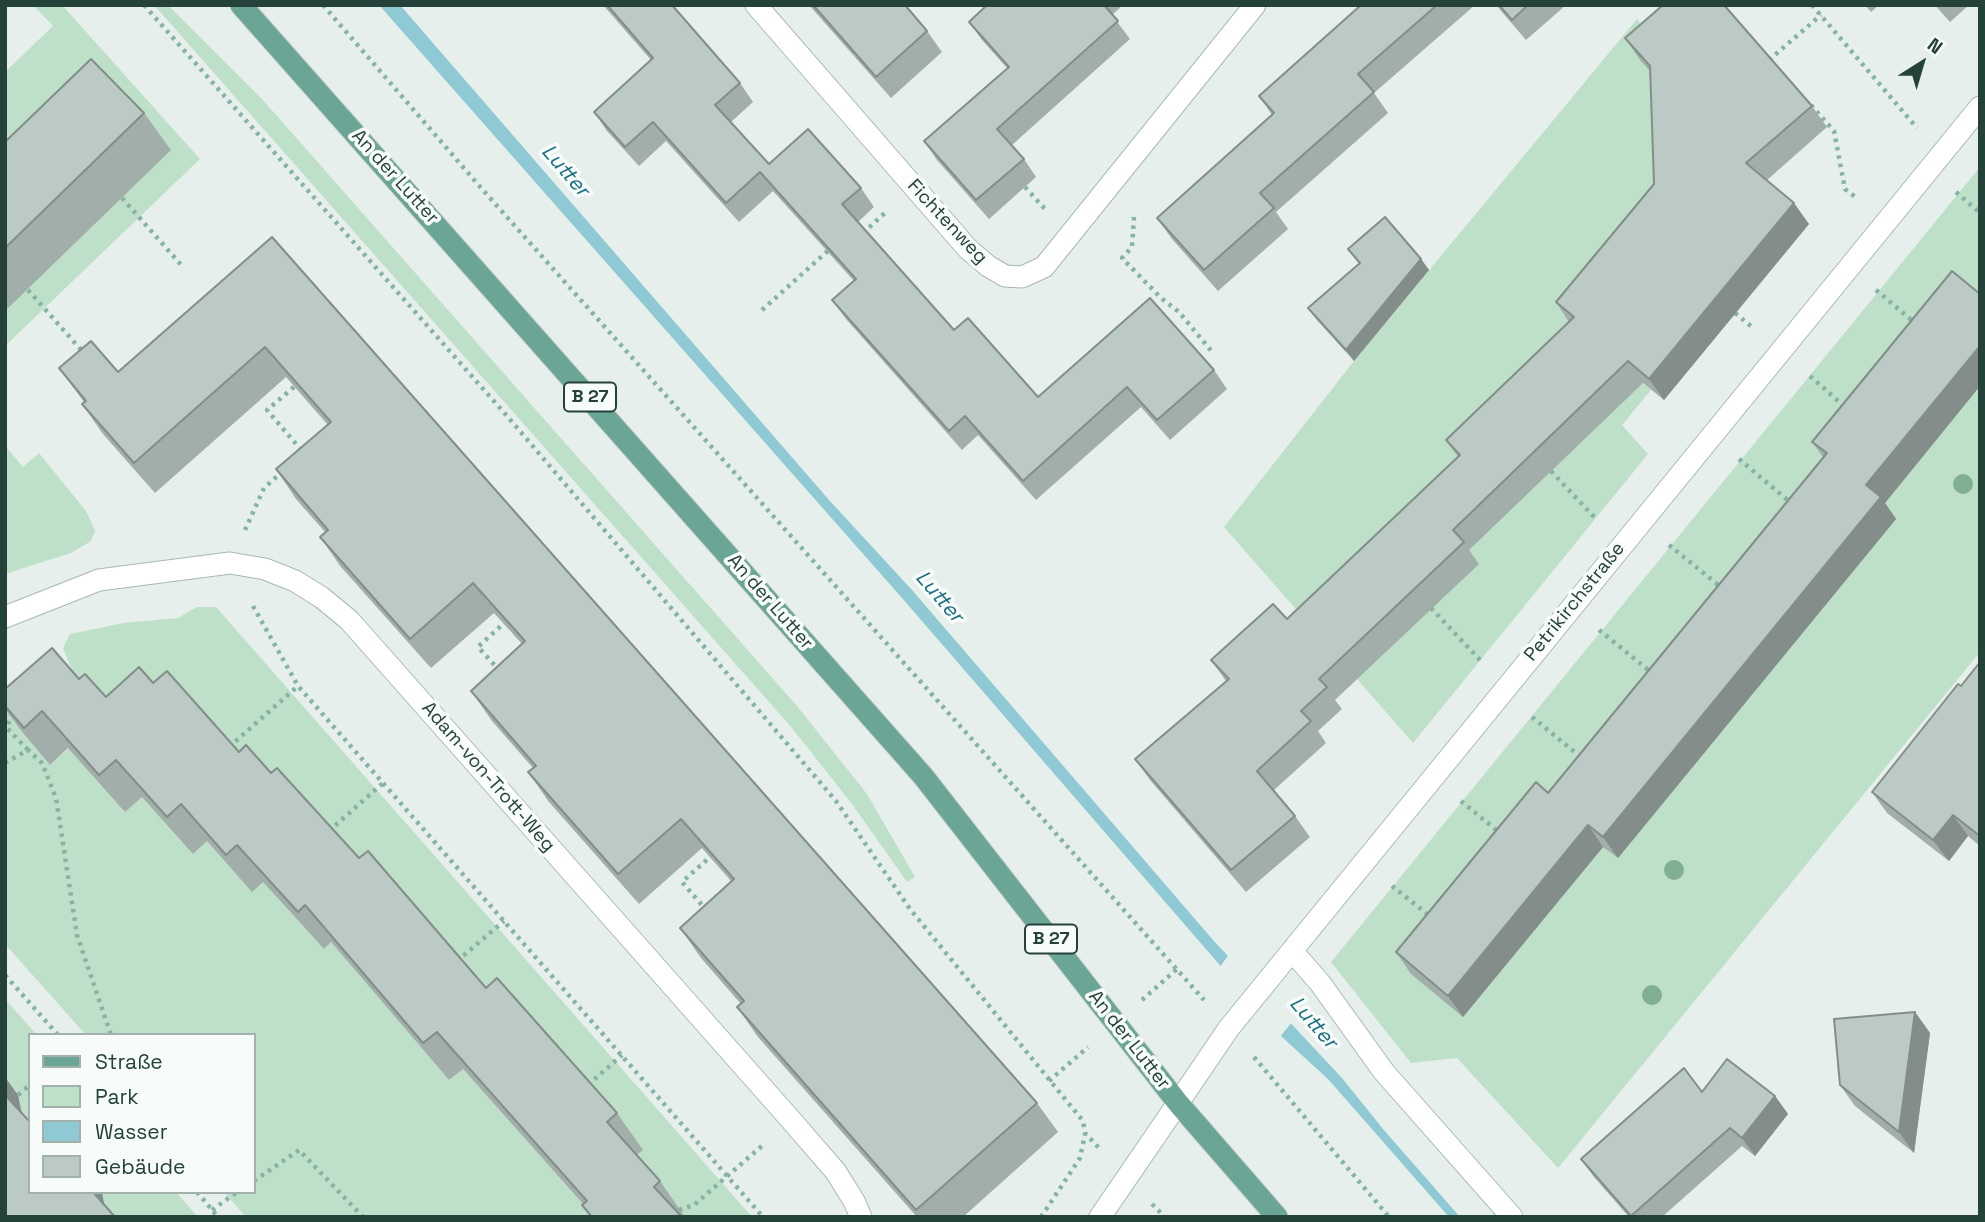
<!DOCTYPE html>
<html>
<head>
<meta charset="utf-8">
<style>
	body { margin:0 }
	#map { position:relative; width:1985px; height:1222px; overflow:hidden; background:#e6efeb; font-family:"Space Grotesk",sans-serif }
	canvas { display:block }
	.frame { position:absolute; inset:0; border:7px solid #24423a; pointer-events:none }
	.legend { position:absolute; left:28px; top:1033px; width:228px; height:161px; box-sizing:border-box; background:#f7fbf9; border:2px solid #a3b1ad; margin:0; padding:9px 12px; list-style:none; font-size:21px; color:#24423a }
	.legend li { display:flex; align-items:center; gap:14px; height:35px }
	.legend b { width:35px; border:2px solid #a3b1ad }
	.north { position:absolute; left:1887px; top:28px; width:70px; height:70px; -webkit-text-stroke:5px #f7fbf9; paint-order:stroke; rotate:37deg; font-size:19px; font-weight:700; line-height:28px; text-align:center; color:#24423a }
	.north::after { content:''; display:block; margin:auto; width:24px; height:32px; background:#24423a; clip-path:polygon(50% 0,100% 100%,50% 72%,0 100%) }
</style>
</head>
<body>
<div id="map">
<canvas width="1985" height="1222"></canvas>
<div class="frame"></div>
<ul class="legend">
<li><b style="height:9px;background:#6aa596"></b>Straße</li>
<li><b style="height:19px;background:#bfe0c8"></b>Park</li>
<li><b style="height:19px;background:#8ec9d4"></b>Wasser</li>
<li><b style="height:19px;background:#bbcac4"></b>Gebäude</li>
</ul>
<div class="north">N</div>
</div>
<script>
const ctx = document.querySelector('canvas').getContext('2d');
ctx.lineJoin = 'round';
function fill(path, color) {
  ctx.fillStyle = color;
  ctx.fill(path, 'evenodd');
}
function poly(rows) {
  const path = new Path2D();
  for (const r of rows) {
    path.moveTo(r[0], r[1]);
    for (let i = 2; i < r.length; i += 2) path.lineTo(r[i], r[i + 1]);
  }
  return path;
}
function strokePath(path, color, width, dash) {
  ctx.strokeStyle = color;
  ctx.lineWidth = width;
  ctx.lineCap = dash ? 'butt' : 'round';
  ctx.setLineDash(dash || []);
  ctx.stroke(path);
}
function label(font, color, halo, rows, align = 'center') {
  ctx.font = font + ' "Space Grotesk",sans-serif';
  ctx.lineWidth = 7;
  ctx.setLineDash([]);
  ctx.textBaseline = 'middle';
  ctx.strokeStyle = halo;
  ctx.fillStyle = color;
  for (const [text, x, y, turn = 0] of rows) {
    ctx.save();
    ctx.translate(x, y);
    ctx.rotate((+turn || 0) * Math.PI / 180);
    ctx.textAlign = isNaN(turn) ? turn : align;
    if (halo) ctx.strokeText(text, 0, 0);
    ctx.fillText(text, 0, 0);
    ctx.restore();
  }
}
fill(poly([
	[33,5,62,5,200,159,5,346,5,72,53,26],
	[154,5,168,5,262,99,797,706,867,794,915,877,907,882,852,804,792,728],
	[1637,19,1642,25,1665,88,1669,205,1571,324,1651,390,1622,425,1648,454,1413,743,1224,527,1354,361],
	[1980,167,1980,652,1558,1168,1457,1058,1411,1063,1331,962],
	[5,446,23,467,39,453,86,511,95,531,91,541,71,553,5,574],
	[197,607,216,607,752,1217,684,1217,633,1159,643,1150,132,734,78,685,63,648,70,634,124,623,178,618],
	[5,702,23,733,50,765,87,732,124,812,153,787,193,854,207,841,252,891,263,882,324,949,331,942,449,1080,463,1069,582,1203,607,1217,246,1217,224,1192,254,1192,254,1035,86,1035,5,944],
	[5,999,37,1035,30,1035,30,1131,5,1095],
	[102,1192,176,1192,198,1217,108,1217,98,1206]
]), '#bfe0c8');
fill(poly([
	[379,5,400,5,829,500,912,590,1213,940,1342,1078,1383,1129,1460,1217,1449,1217,1328,1079,1282,1037,902,598]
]), '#8ec9d4');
fill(poly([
	[1230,953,1293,1021,1279,1038,1219,968]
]), '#e6efeb');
const lane = poly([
	[1100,1217,1178,1103]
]);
const street = poly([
	[756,5,968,249,988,266,1005,276,1022,277,1044,267,1255,5],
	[5,617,99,580,230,563,265,569,295,581,321,597,349,620,791,1120,836,1172,854,1201,861,1217],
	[1292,951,1320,983,1384,1072,1512,1217],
	[1178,1103,1229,1028,1980,107]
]);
const primary = poly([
	[241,5,923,776,1178,1103,1277,1217]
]);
strokePath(lane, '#a8b8b2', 23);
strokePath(street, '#a8b8b2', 23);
strokePath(primary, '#c2cac8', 23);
strokePath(poly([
	[144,5,507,416,836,801,910,909,1083,1121,1085,1133,1100,1149],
	[323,5,482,189,1204,1000],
	[1812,5,1917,128],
	[1769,60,1821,15],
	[1811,105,1834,131,1845,189,1858,199],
	[1025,187,1045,209],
	[1956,192,1980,213],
	[122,198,183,267],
	[1134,217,1132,247,1122,258,1161,298,1179,312,1213,353],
	[863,233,887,211],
	[28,290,83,352],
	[1876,290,1915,323],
	[762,310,830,249],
	[1735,313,1752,327],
	[1810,376,1845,407],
	[294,387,267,410,302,451],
	[1739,459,1791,503],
	[1551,471,1596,519],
	[245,530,264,488,283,471],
	[1669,545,1722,588],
	[253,606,298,686,763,1217],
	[1431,608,1481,661],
	[1599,630,1652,673],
	[500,671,478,647,504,623],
	[12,713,7,728,28,750],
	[1532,717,1582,758],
	[229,747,298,686],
	[5,763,28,750,42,763,56,798,77,935,111,1035],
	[1461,801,1500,833],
	[329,831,383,783],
	[1392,886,1432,918],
	[707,911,682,882,710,857],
	[457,961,504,921],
	[5,975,58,1035],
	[1142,1000,1177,969],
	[1254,1057,1389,1217],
	[1049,1081,1088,1047],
	[588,1085,622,1055],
	[18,1095,30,1085],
	[254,1181,299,1150,363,1217],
	[197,1192,218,1217],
	[1152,1204,1165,1217],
	[212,1210,237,1192],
	[679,1210,694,1205,763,1145],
	[1041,1217,1080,1158,1085,1134]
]), '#86b3a5', 4.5, [3.5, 5]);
strokePath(lane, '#fff', 21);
strokePath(street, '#fff', 21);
strokePath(primary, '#6aa596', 21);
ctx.fillStyle = '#80af93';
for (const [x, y] of [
	[1963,484],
	[1674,870],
	[1652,995]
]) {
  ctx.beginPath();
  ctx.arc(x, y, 10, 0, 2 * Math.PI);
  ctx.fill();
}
fill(poly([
	[603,5,672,5,740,83,753,102,731,122,769,164,861,188,874,207,858,222,954,330,1038,397,1214,370,1227,389,1170,440,1141,407,1036,500,978,435,962,450,846,319,832,300,854,281,773,191,739,222,666,141,639,166,607,131,594,112,651,60],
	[809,5,905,5,927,31,942,52,891,98],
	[987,5,1123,5,1112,15,1130,39,1012,145,1024,159,1036,177,989,219,937,160,924,141,1007,68,982,40,969,22],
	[1361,5,1475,5,1374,93,1388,113,1276,212,1288,229,1218,291,1172,239,1157,218,1272,115,1259,96],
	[1496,5,1566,5,1526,40],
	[1865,5,1879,5,1871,12],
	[1935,5,1969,5,1950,22],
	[1625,38,1812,106,1827,127,1767,180,1809,224,1664,400,1643,383,1469,550,1479,564,1335,700,1342,709,1318,731,1326,743,1274,790,1295,816,1310,837,1246,892,1150,780,1135,759,1226,681,1211,660,1287,619,1458,457,1446,440,1569,322,1556,302,1654,184,1650,71,1640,60],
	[144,113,171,150,5,311,5,142],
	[272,237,1037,1103,1058,1132,963,1217,917,1217,758,1037,737,1007,741,1004,701,958,680,928,731,881,702,848,639,904,549,802,528,772,533,768,492,721,471,691,522,644,494,613,431,668,341,567,320,537,325,532,296,499,276,469,328,425,286,377,155,493,103,434,82,404,84,402,59,368,118,372],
	[1348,249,1421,259,1429,270,1354,361,1316,319,1308,308,1359,264],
	[1980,294,1980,386,1885,503,1896,519,1618,858,1603,847,1463,1017,1411,974,1396,952,1548,793,1823,457,1812,442],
	[1980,662,1980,846,1968,836,1949,861,1887,813,1872,792,1961,686],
	[79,679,106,697,153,683,239,752,271,773,359,858,486,988,617,1113,643,1150,637,1155,660,1181,685,1217,590,1217,582,1205,583,1204,463,1069,449,1080,331,942,324,949,263,882,252,892,207,841,193,854,142,797,125,812,68,748,50,765,23,733,5,709,5,689],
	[1915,1012,1930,1033,1914,1153,1855,1106,1840,1085],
	[1702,1092,1775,1096,1788,1114,1755,1156,1742,1146,1662,1217,1629,1217,1594,1177,1581,1159]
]), '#a1aea9');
fill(poly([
	[1794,203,1809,224,1664,400,1649,379],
	[1421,259,1429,270,1354,361,1346,350],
	[1980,346,1980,386,1885,503,1896,519,1618,858,1603,837,1866,485],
	[1953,815,1968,836,1949,861,1933,840],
	[1588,825,1603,847,1463,1017,1448,996],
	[1915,1012,1930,1033,1914,1153,1899,1132],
	[5,1077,18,1095,24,1124,5,1097],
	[1775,1096,1788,1114,1755,1156,1742,1138],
	[90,1192,102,1192,106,1215]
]), '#838d89');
const building = poly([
	[607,5,672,5,740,83,715,105,769,164,808,129,861,188,842,204,954,330,968,318,1038,397,1150,298,1214,370,1157,420,1127,387,1023,481,965,416,949,431,832,300,856,279,760,172,726,203,653,122,625,147,594,112,653,58,607,5],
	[813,5,905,5,927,31,876,77,813,5],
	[987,5,1104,5,1118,21,997,129,1024,159,976,200,924,141,1009,67,969,22,987,5],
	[1361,5,1437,5,1358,74,1374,92,1260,193,1274,208,1204,270,1157,218,1274,113,1259,96,1361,5],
	[1499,5,1528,5,1512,20,1499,5],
	[1663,5,1724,5,1812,106,1746,163,1794,203,1649,379,1628,361,1453,530,1464,542,1319,679,1327,687,1301,711,1311,721,1257,771,1295,816,1231,870,1135,759,1229,679,1211,660,1273,604,1287,619,1460,455,1446,440,1574,317,1556,302,1654,184,1650,66,1625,38,1663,5],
	[91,59,144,113,5,248,5,142,91,59],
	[1385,217,1421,259,1346,350,1308,308,1360,263,1348,249,1385,217],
	[272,237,1037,1103,916,1210,737,1007,744,1001,680,928,734,879,681,819,618,874,528,772,536,766,471,691,525,641,473,583,410,639,320,537,328,530,276,469,331,422,265,347,134,463,82,404,86,401,59,368,91,341,118,372,272,237],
	[1952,271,1980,294,1980,346,1866,485,1881,497,1603,837,1588,825,1448,996,1396,952,1536,782,1548,793,1827,453,1812,442,1952,271],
	[52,648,79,679,85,674,106,697,139,667,153,683,167,671,239,752,246,745,271,773,277,768,359,858,368,851,486,988,497,978,617,1113,607,1122,660,1181,654,1187,682,1217,592,1217,582,1205,587,1201,437,1032,423,1043,305,905,298,912,237,845,226,855,181,804,167,817,116,760,99,775,42,711,24,728,5,706,5,689,52,648],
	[1980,662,1980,836,1953,815,1933,840,1872,792,1958,684,1961,686,1980,662],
	[1915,1012,1899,1132,1840,1085,1834,1019,1915,1012],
	[1727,1059,1775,1096,1742,1138,1730,1128,1631,1216,1581,1159,1684,1068,1702,1092,1727,1059],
	[5,1095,30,1122,30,1192,93,1192,115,1217,5,1217,5,1095]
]);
fill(building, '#bbcac4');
strokePath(building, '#838d89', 2);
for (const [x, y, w] of [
	[590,397,52],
	[1051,939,52]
]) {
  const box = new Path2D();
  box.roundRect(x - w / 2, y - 14.5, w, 29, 5);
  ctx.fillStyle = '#f7fbf9';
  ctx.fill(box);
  strokePath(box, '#24423a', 2);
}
label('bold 18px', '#24423a', null, [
	["B 27",590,397],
	["B 27",1051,939]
]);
label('19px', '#24423a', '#f7fbf9', [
	["An der Lutter",395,177,48],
	["Fichtenweg",947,222,47],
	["An der Lutter",770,602,49],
	["Petrikirchstraße",1575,602,-51],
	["Adam-von-Trott-Weg",488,777,49],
	["An der Lutter",1129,1040,52]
]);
label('italic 21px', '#1c6f80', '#f7fbf9', [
	["Lutter",565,171,49],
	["Lutter",939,597,49],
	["Lutter",1313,1023,49]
]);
</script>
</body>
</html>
